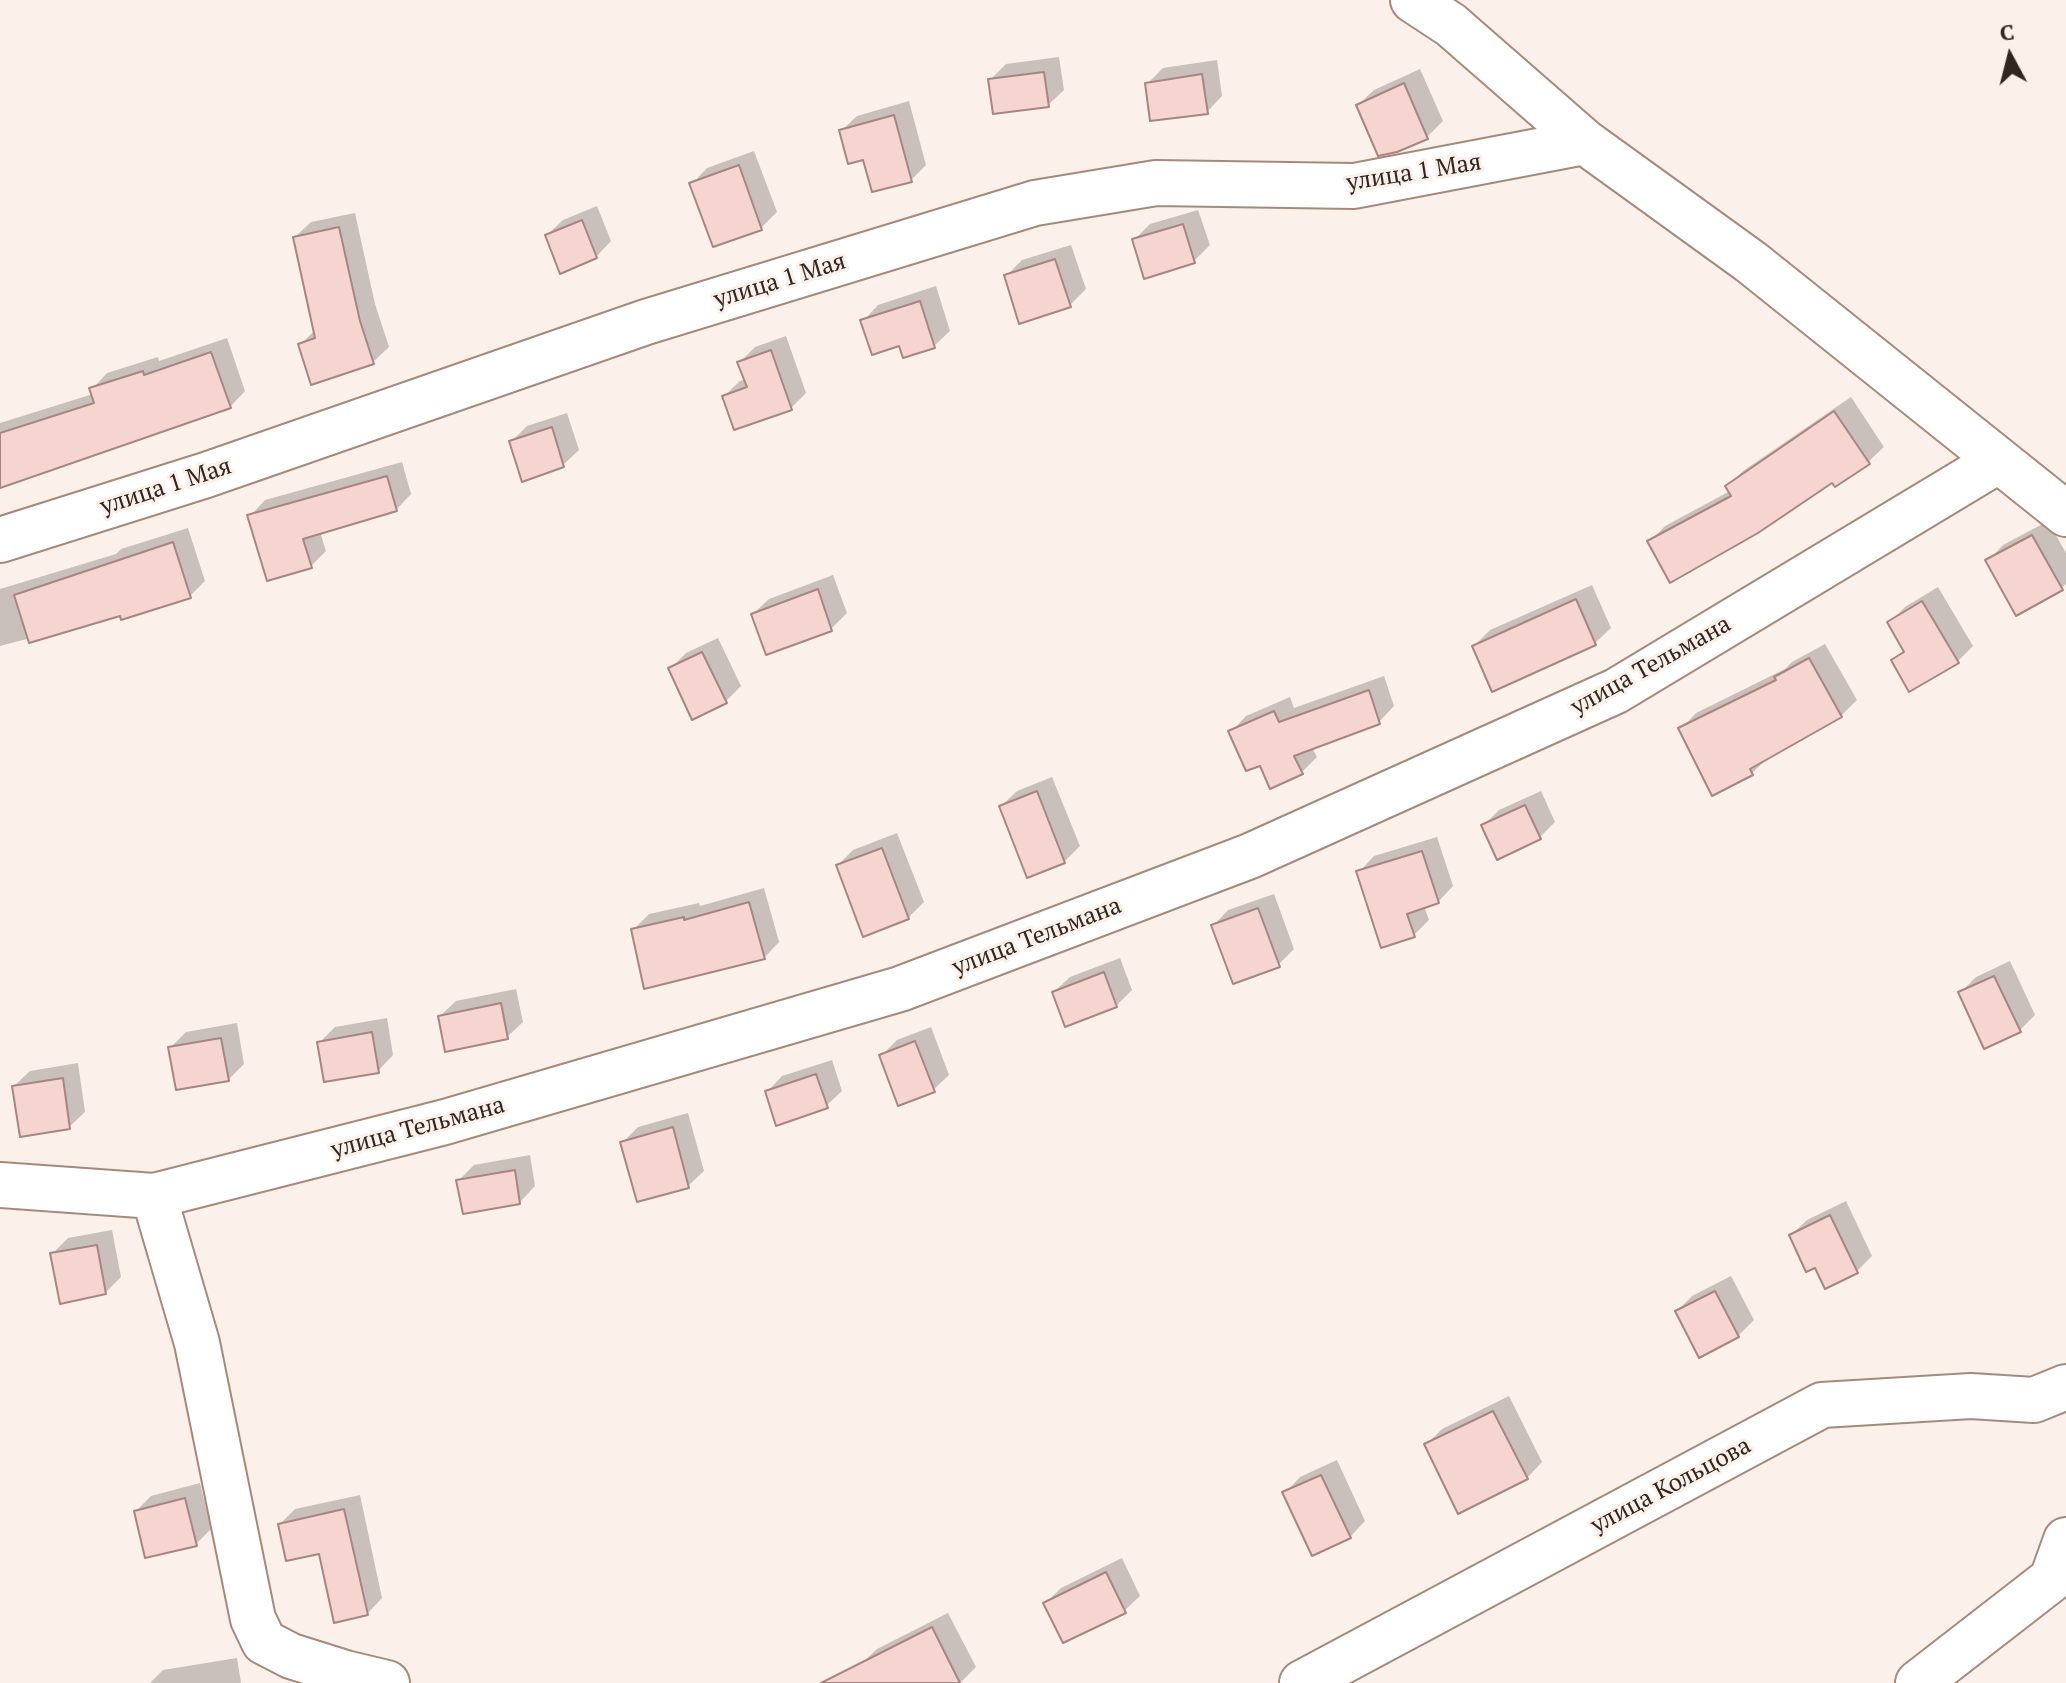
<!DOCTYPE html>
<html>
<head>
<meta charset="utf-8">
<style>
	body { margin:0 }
	#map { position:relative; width:2066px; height:1683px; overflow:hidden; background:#fcf0ea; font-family:"PT Serif",serif }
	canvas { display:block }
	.north { position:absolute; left:1970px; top:16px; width:80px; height:80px; -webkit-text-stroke:6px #fcf0ea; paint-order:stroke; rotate:353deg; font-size:22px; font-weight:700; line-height:32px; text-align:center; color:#30251f }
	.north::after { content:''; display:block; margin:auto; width:28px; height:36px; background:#30251f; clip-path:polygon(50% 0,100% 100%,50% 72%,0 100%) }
</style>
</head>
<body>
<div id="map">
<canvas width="2066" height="1683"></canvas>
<div class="north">С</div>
</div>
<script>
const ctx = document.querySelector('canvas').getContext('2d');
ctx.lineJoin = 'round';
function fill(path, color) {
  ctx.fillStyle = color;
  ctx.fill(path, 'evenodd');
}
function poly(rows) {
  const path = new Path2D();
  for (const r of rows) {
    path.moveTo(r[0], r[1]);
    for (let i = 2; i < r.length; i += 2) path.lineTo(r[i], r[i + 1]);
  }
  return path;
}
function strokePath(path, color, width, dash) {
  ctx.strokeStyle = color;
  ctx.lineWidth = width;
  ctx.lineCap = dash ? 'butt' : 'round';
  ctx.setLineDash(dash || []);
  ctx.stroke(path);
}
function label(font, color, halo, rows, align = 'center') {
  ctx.font = font + ' "PT Serif",serif';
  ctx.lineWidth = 6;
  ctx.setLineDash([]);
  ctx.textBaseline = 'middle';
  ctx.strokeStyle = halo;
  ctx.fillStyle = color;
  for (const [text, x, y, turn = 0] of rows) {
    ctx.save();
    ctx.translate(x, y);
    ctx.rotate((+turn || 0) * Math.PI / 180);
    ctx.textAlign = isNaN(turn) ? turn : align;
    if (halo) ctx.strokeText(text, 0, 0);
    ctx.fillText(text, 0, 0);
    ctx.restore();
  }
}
fill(poly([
	[1059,57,1064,90,1048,105,990,80,1006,64],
	[1217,60,1222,96,1207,112,1147,84,1163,68],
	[1420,69,1443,121,1427,137,1358,105,1374,90],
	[909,101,926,165,911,180,864,157,841,131,857,116],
	[754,151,777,212,761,228,692,184,707,168],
	[597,206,611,241,596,257,547,235,563,220],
	[1198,210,1210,245,1194,261,1134,240,1150,224],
	[355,213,375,304,389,347,373,362,300,345,315,330,295,237,311,222],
	[1071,245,1086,289,1070,305,1006,276,1022,260],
	[936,286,950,331,934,346,900,344,863,321,878,305],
	[786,336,806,393,791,408,724,396,740,381,746,379,740,362,755,347],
	[227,338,245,391,230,407,0,486,0,423,93,394,92,389,107,373,158,357,159,361],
	[1851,397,1884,447,1868,462,1833,480,1650,542,1665,526,1730,491,1727,487,1743,471],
	[567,413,579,450,563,465,511,442,527,426],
	[402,462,411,494,396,510,320,532,326,551,311,566,250,516,265,500],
	[2048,521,2066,553,2066,584,2061,588,1988,561,2003,545],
	[188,528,205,581,190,596,0,646,0,589,116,554,121,549],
	[833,575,847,613,831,629,767,652,753,614,769,599],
	[1592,585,1611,628,1595,643,1494,689,1474,646,1490,630],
	[1938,587,1973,646,1957,662,1893,660,1905,649,1889,623,1905,607],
	[718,638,741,686,725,702,670,669,686,653],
	[1825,644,1857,700,1841,716,1768,758,1752,773,1681,729,1696,713,1785,669,1792,662],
	[1384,676,1394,706,1379,722,1312,747,1317,757,1301,773,1231,732,1246,716,1290,697,1294,708],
	[1052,777,1080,846,1064,862,1001,806,1017,791],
	[1541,791,1555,822,1540,837,1483,826,1499,810],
	[897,833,924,902,908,918,838,865,853,850],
	[1437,837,1453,886,1438,902,1424,906,1429,920,1414,935,1359,872,1374,856],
	[764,888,779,942,764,958,633,930,649,914,699,903,700,906],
	[1274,894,1294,949,1278,965,1213,926,1228,910],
	[1120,958,1132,990,1116,1006,1054,992,1070,977],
	[2010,961,2035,1015,2020,1030,1960,993,1976,977],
	[516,989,523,1022,507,1037,440,1016,456,1001],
	[387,1018,393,1055,378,1071,319,1043,335,1027],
	[237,1023,244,1064,228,1080,170,1048,186,1032],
	[931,1027,949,1075,933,1090,882,1055,897,1040],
	[832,1060,842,1091,826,1106,767,1092,782,1076],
	[78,1063,85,1112,69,1127,14,1086,30,1071],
	[688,1113,704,1171,688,1186,622,1143,638,1127],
	[530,1155,535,1186,520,1202,459,1180,474,1165],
	[1846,1201,1872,1256,1857,1271,1816,1265,1791,1235,1807,1220],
	[112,1230,121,1277,106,1292,52,1254,68,1238],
	[1731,1276,1754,1320,1738,1336,1677,1311,1692,1296],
	[1509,1396,1542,1462,1527,1478,1426,1445,1442,1429],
	[1337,1460,1365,1521,1350,1537,1285,1493,1300,1477],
	[200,1483,211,1529,196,1544,136,1511,151,1496],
	[360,1495,382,1598,367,1614,321,1552,280,1524,295,1509],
	[1122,1558,1140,1596,1124,1611,1045,1604,1061,1588],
	[948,1613,976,1667,960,1683,871,1683,861,1664,877,1649],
	[237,1658,241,1683,150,1683,163,1670]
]), '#0003');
const building = poly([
	[1044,72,1049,107,993,114,988,79,1044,72],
	[1202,74,1208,114,1150,121,1145,83,1202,74],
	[1404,83,1428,139,1397,152,1378,156,1356,105,1404,83],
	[894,115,912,182,872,192,863,160,848,164,839,130,894,115],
	[739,165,762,230,713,247,689,183,739,165],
	[582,220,597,258,560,274,545,235,582,220],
	[1183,224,1195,263,1144,279,1132,239,1183,224],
	[339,227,360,321,374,364,311,385,298,344,315,338,293,237,339,227],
	[1055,259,1071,307,1019,324,1004,275,1055,259],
	[920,301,935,348,903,358,899,346,872,355,860,320,920,301],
	[771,350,792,410,734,430,722,396,747,387,737,362,771,350],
	[211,352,231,408,0,488,0,433,94,403,89,388,143,371,144,375,211,352],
	[1834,411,1870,464,1835,487,1832,483,1758,533,1670,583,1647,541,1731,496,1725,486,1834,411],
	[552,427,564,467,522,482,509,441,552,427],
	[387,476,397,511,303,539,312,568,267,581,247,515,387,476],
	[2032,535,2063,590,2016,616,1985,560,2032,535],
	[173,542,191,598,121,620,120,616,29,643,14,595,173,542],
	[818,589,832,631,766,655,751,614,818,589],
	[1576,599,1596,645,1492,692,1472,646,1576,599],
	[1922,601,1959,663,1909,692,1891,660,1904,652,1887,622,1922,601],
	[702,652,727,703,692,720,668,668,702,652],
	[1809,658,1842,717,1750,769,1753,775,1712,796,1678,728,1776,680,1774,677,1809,658],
	[1369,690,1380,724,1294,756,1303,774,1270,789,1260,766,1246,771,1228,731,1274,711,1279,722,1369,690],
	[1037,791,1065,863,1027,878,999,806,1037,791],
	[1525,805,1541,839,1497,860,1481,825,1525,805],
	[882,848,909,919,863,937,836,865,882,848],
	[1422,851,1439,903,1407,914,1415,937,1381,948,1356,871,1422,851],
	[749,902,765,959,644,989,631,929,684,917,684,920,749,902],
	[1258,908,1280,967,1233,984,1211,925,1258,908],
	[1104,972,1117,1007,1065,1027,1052,992,1104,972],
	[1994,976,2021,1032,1984,1049,1958,992,1994,976],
	[501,1003,508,1039,445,1052,438,1016,501,1003],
	[372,1032,379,1073,324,1082,317,1042,372,1032],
	[221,1038,229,1081,176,1090,168,1047,221,1038],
	[915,1041,935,1092,898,1106,879,1055,915,1041],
	[816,1074,828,1108,776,1126,765,1091,816,1074],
	[63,1078,70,1129,20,1137,12,1086,63,1078],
	[673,1127,689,1188,637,1202,620,1142,673,1127],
	[515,1170,520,1204,463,1214,456,1180,515,1170],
	[1830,1215,1858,1273,1825,1289,1815,1268,1806,1272,1789,1235,1830,1215],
	[97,1245,106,1294,60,1304,50,1253,97,1245],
	[1715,1291,1739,1337,1699,1358,1675,1311,1715,1291],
	[1493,1411,1528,1479,1458,1514,1424,1444,1493,1411],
	[1321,1475,1351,1538,1312,1556,1282,1492,1321,1475],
	[185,1498,197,1546,145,1558,134,1511,185,1498],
	[344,1509,368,1615,334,1623,319,1554,286,1561,278,1524,344,1509],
	[1106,1572,1126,1613,1063,1643,1043,1603,1106,1572],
	[932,1627,960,1683,821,1683,932,1627]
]);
fill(building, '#f6d5d1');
strokePath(building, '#a58683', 2);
const street = poly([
	[1413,0,1451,25,1585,142,1751,262,2066,514],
	[0,540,206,475,646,322,1035,203,1156,183,1354,186,1585,142],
	[0,1185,154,1196,445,1122,900,989,1250,856,1616,691,1998,461],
	[154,1196,197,1343,253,1619,264,1642,291,1656,345,1673,387,1683],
	[1302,1683,1822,1405,1971,1396,2034,1400,2066,1387],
	[1918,1683,2052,1579,2066,1540]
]);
strokePath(street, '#a58a7c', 48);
strokePath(street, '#fff', 44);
label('24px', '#30251f', '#fcf0ea', [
	["улица 1 Мая",1414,173,-9],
	["улица 1 Мая",780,281,-17],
	["улица 1 Мая",166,487,-18],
	["улица Тельмана",1651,666,-29],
	["улица Тельмана",1037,937,-21],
	["улица Тельмана",418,1128,-15],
	["улица Кольцова",1671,1486,-28]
]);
</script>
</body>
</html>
